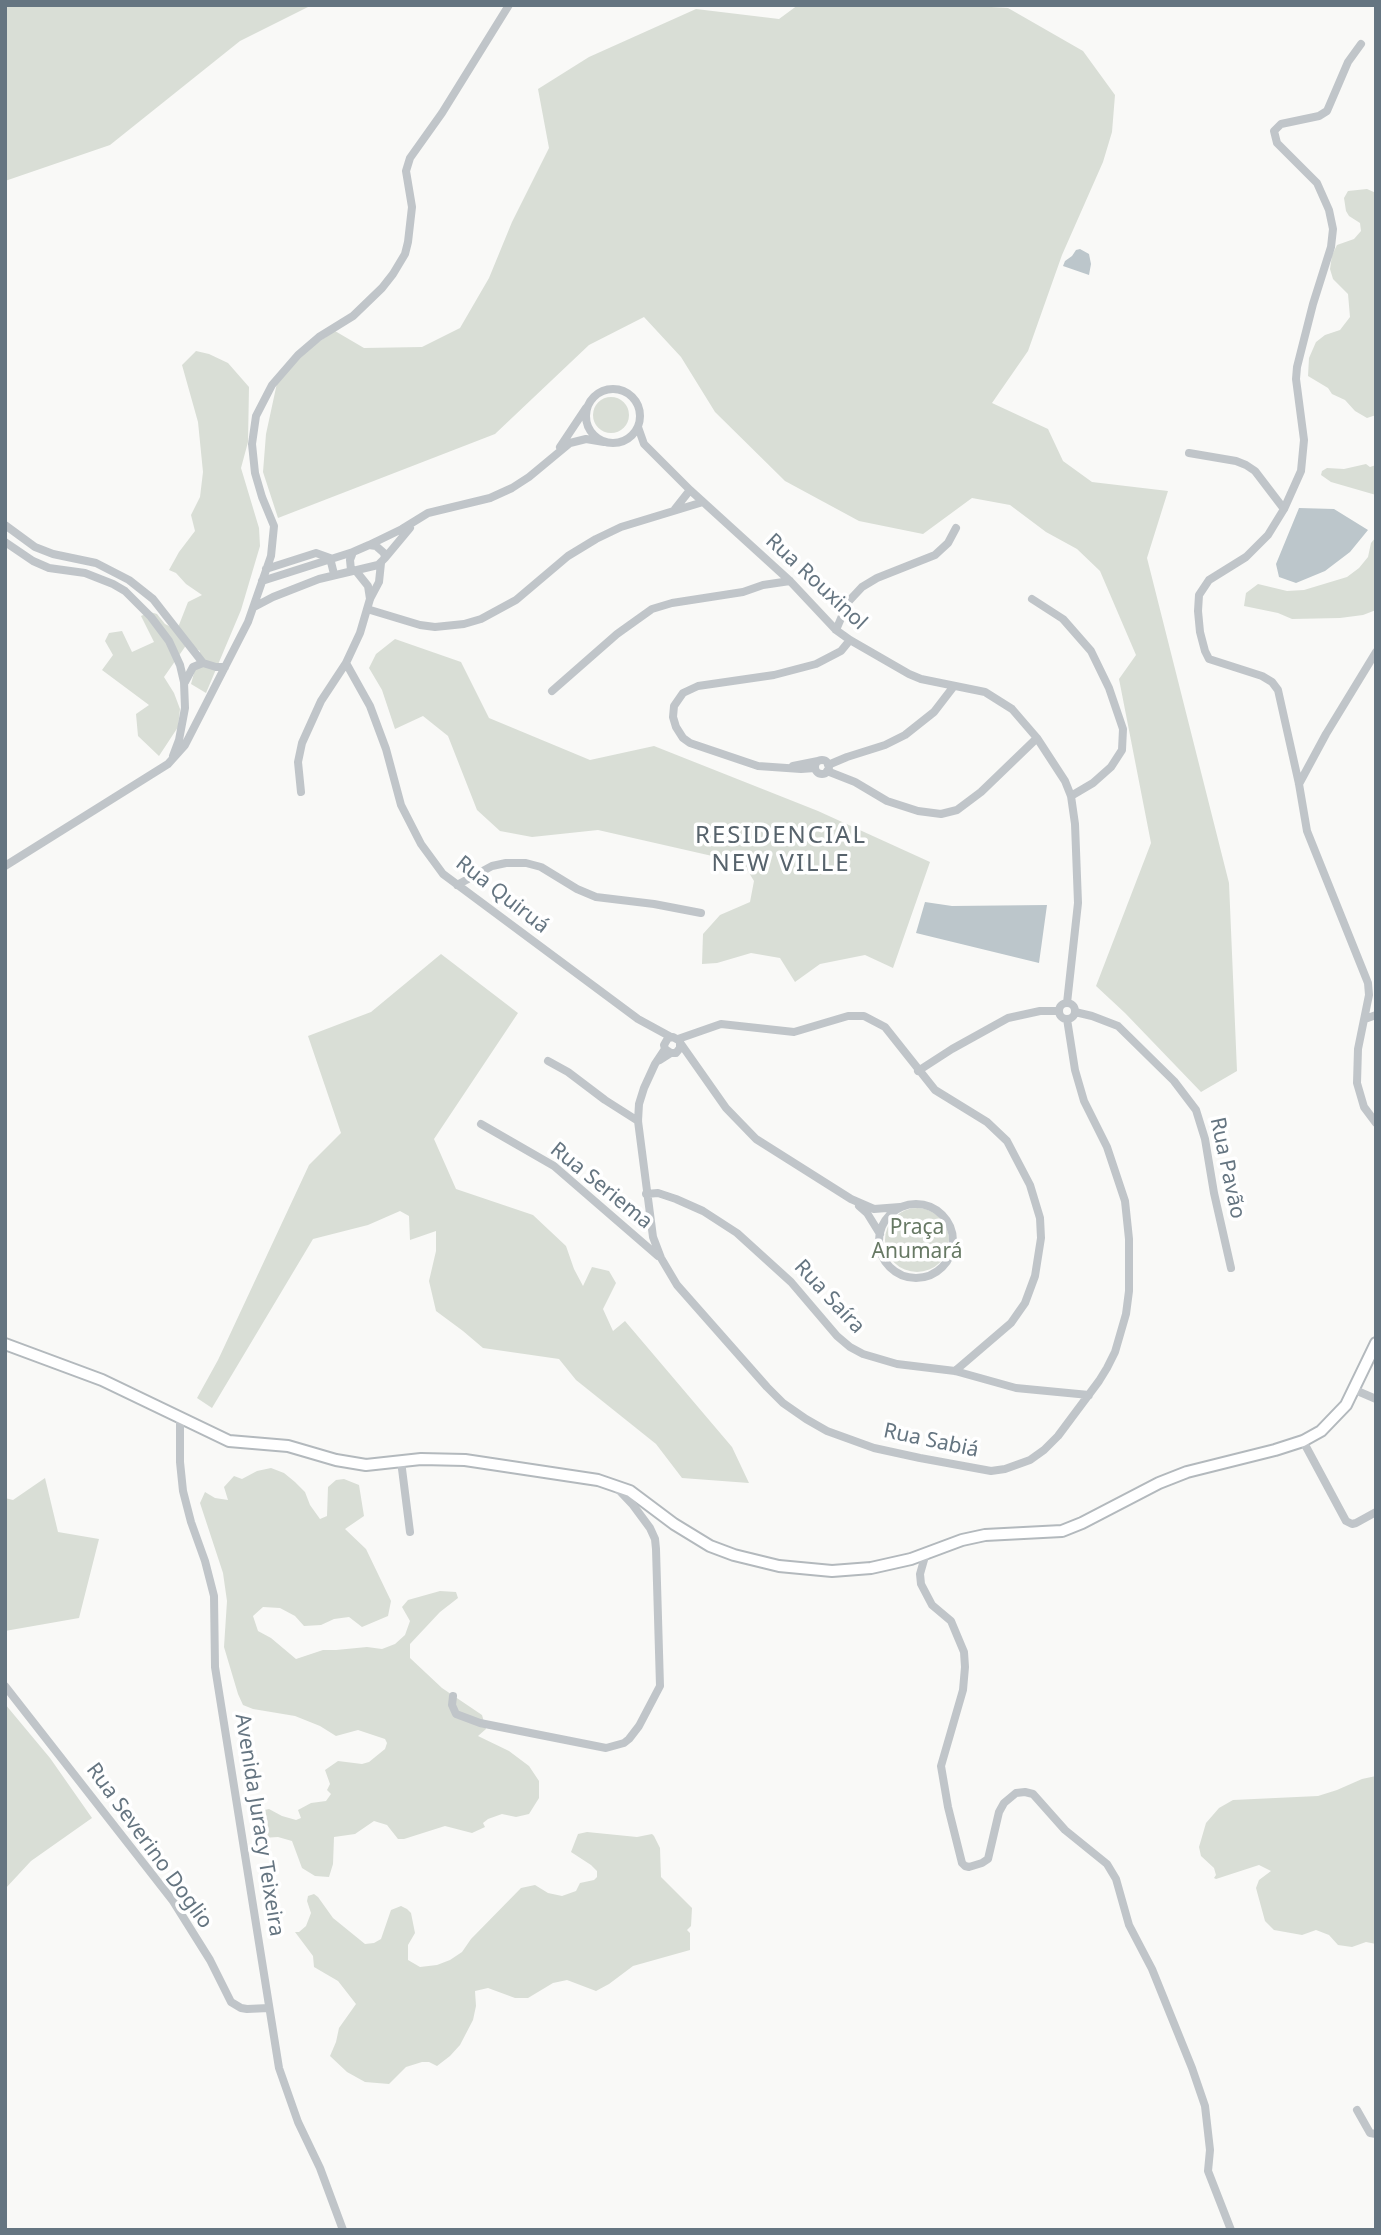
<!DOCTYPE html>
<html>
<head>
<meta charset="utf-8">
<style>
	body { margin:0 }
	#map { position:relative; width:1381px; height:2235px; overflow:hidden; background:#f9f9f7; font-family:"Noto Sans",sans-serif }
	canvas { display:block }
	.frame { position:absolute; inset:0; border:7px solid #657581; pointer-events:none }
</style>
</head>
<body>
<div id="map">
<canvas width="1381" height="2235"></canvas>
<div class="frame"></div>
</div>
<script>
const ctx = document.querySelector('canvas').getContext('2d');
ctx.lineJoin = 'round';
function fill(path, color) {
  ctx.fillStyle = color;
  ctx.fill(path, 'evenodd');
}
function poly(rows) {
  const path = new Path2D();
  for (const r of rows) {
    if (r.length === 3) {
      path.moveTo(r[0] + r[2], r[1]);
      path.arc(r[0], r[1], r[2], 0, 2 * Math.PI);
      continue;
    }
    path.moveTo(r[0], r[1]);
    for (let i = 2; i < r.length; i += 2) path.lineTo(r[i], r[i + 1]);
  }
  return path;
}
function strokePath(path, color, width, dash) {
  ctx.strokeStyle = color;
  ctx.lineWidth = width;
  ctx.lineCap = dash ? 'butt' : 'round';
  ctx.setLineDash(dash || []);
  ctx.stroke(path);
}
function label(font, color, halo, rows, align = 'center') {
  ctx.font = font + ' "Noto Sans",sans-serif';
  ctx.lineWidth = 7;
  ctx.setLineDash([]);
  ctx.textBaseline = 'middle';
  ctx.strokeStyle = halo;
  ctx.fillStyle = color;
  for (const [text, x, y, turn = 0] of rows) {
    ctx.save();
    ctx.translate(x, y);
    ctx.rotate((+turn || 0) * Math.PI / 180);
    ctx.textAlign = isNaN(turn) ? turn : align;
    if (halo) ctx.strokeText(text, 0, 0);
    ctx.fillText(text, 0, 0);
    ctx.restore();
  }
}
fill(poly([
	[5,5,312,5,240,41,110,145,5,181],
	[798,5,958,5,1008,8,1083,51,1115,95,1112,132,1103,162,1062,255,1028,351,992,403,1048,429,1063,461,1092,482,1168,491,1147,558,1229,883,1237,1071,1201,1092,1125,1013,1096,986,1151,843,1119,679,1136,655,1100,571,1077,549,1046,532,1010,505,972,498,923,534,859,521,785,481,715,412,681,357,644,317,589,345,495,434,278,518,263,472,266,434,277,383,293,359,335,331,364,348,422,347,460,328,489,278,512,222,549,148,538,89,589,57,696,9,779,19],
	[1367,189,1376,193,1376,415,1367,418,1355,411,1345,400,1332,394,1328,388,1308,376,1309,358,1316,342,1325,335,1340,330,1350,317,1348,294,1333,279,1330,269,1332,255,1337,245,1354,239,1361,231,1360,223,1349,216,1346,211,1344,198,1348,191],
	[196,351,209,354,228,363,249,387,248,442,241,468,259,528,260,546,241,610,206,693,191,684,200,651,187,644,164,677,174,693,180,709,178,727,159,756,138,736,136,714,149,705,102,670,113,655,105,641,109,633,122,631,132,652,154,642,141,616,150,612,157,614,165,624,177,630,188,602,202,595,186,584,176,573,169,570,179,552,195,531,191,515,200,497,203,472,198,422,182,365],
	[611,415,18],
	[1366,464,1370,467,1376,465,1376,495,1331,482,1321,475,1322,471,1327,468,1344,469],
	[1376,537,1376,610,1363,615,1340,618,1292,619,1278,613,1244,606,1246,593,1258,584,1287,591,1304,590,1347,577,1359,568,1368,557,1371,543],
	[395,639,461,662,489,718,590,760,654,746,818,811,930,862,893,968,865,955,820,964,795,982,780,958,751,953,717,963,702,964,703,934,720,915,750,902,754,881,743,863,598,830,532,837,500,831,477,810,448,736,423,716,395,729,382,690,369,668,376,654],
	[441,954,518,1013,434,1139,456,1189,533,1215,566,1246,574,1269,583,1286,592,1267,609,1271,616,1283,603,1309,613,1331,625,1321,732,1447,749,1483,682,1478,656,1444,576,1380,559,1359,483,1348,463,1331,436,1311,429,1281,436,1251,436,1231,410,1240,409,1216,400,1211,368,1225,313,1239,212,1408,197,1398,218,1360,309,1165,341,1133,308,1036,371,1012],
	[917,1240,32],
	[271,1468,284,1473,295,1482,305,1492,310,1505,320,1519,327,1516,328,1487,336,1480,344,1479,359,1485,364,1516,345,1529,366,1549,391,1601,388,1616,362,1627,349,1617,334,1619,321,1625,304,1626,295,1616,280,1608,263,1607,253,1616,258,1631,271,1638,296,1659,323,1650,336,1650,367,1647,382,1649,395,1644,405,1635,410,1621,402,1607,408,1600,440,1591,456,1592,458,1598,440,1612,410,1644,410,1658,442,1688,482,1715,486,1729,478,1736,509,1751,529,1766,539,1781,539,1798,529,1814,516,1817,502,1814,488,1819,483,1823,485,1827,472,1833,445,1826,404,1839,398,1839,387,1825,374,1821,355,1834,334,1837,333,1864,329,1877,315,1876,302,1868,292,1841,278,1837,263,1838,253,1827,255,1812,269,1809,282,1816,296,1820,301,1818,298,1810,311,1803,326,1801,331,1794,327,1790,330,1784,325,1770,338,1761,362,1764,369,1762,385,1749,387,1743,385,1739,358,1730,336,1736,320,1726,295,1716,253,1709,243,1705,238,1694,224,1647,227,1601,223,1573,200,1503,205,1492,215,1498,228,1500,224,1487,234,1476,242,1479,257,1471],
	[45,1478,58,1532,99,1539,79,1618,5,1631,5,1498,13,1500],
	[5,1704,50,1758,92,1818,31,1861,5,1889],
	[1376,1776,1376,1944,1366,1942,1352,1947,1338,1945,1329,1935,1316,1930,1302,1935,1274,1930,1265,1921,1256,1888,1259,1880,1271,1871,1259,1865,1216,1879,1214,1878,1216,1875,1214,1868,1201,1856,1199,1847,1206,1823,1219,1808,1233,1800,1318,1796,1337,1790,1362,1779],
	[587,1832,637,1837,652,1834,654,1836,660,1848,661,1877,692,1908,691,1926,687,1930,690,1933,690,1950,633,1966,609,1984,596,1991,567,1980,553,1983,528,1998,515,1998,488,1988,475,1991,476,2006,473,2020,460,2045,450,2056,437,2066,429,2062,422,2062,406,2067,389,2084,365,2082,347,2072,330,2056,336,2042,339,2028,356,2004,338,1981,314,1967,313,1956,295,1932,299,1932,306,1926,311,1913,307,1901,308,1896,314,1894,318,1897,333,1918,365,1944,374,1943,381,1939,391,1910,401,1906,407,1909,411,1913,415,1933,408,1945,408,1960,420,1967,437,1965,450,1960,462,1952,471,1939,521,1888,535,1885,548,1893,562,1896,576,1891,580,1883,594,1880,597,1877,597,1871,591,1865,571,1852,578,1834]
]), '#d9ded6');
fill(poly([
	[1080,249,1089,254,1091,264,1089,275,1063,266,1065,261,1072,256,1076,250],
	[1299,508,1334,509,1368,530,1350,552,1325,571,1296,583,1279,577,1276,564],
	[925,902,952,906,1047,905,1039,963,916,933]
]), '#bcc6cb');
const secondary = poly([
	[5,1344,102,1380,229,1441,288,1446,336,1460,366,1465,421,1459,465,1460,598,1480,630,1491,674,1524,710,1546,734,1555,779,1566,832,1571,871,1568,911,1559,962,1540,985,1535,1062,1531,1082,1523,1159,1483,1187,1472,1275,1450,1303,1441,1321,1431,1346,1405,1376,1343]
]);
strokePath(secondary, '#b3b9bd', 14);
strokePath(poly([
	[1361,44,1348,62,1327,111,1319,116,1281,124,1274,131,1277,143,1317,183,1329,210,1333,229,1331,247,1313,304,1297,367,1296,379,1304,440,1301,471,1284,509,1268,535,1246,557,1209,580,1199,595,1198,611,1200,632,1205,651,1209,659,1262,676,1272,682,1278,690,1299,784,1307,831,1368,983,1369,995,1358,1049,1357,1083,1364,1107,1376,1123],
	[613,416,27],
	[638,427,644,444,690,490,790,581,836,630,850,640,909,674,921,679,985,692,1012,709,1037,738,1065,781,1071,796,1075,824,1078,903,1067,1003],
	[560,447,586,408],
	[1189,453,1236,461,1246,465,1255,471,1284,509],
	[675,509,690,490],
	[5,525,35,547,53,554,96,563,129,580,153,599,203,663,216,667,225,667],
	[5,542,33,561,49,568,85,573,113,584,125,591,151,617,169,641,180,665,184,682,185,708,179,740,173,756],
	[369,545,402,529,428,513,490,498,512,488,529,477,570,443,586,439,604,442],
	[385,558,410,528],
	[381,563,379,582,370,599,360,633,346,663,370,706,386,749,401,805,421,844,443,874,638,1019,671,1037],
	[266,569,316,553,330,558,334,574],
	[356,571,368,586,370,599],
	[262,581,353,552],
	[1032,599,1063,619,1091,651,1109,688,1123,729,1122,750,1111,767,1093,783,1071,796],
	[254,607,273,597,319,579,378,565,385,558,384,553,376,546,369,545,353,552,350,560,351,570],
	[367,609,420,625,435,627,464,624,481,619,516,600,568,556,596,539,621,527,703,502],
	[836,630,848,602,862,587,877,578,935,555,948,543,956,528],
	[185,682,193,667,203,663],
	[552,691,617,634,652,609,672,603,743,592,763,585,790,581],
	[822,767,7],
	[828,765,847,757,885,745,905,735,934,712,954,686],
	[793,766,818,761],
	[815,768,801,769,758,766,690,743,683,738,676,727,673,717,674,706,683,693,698,686,774,675,816,664,841,651,850,640],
	[827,771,855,782,887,801,918,811,941,814,957,810,981,792,1037,738],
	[1299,784,1326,734,1376,652],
	[301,792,298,762,302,743,321,701,346,663],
	[5,866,168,764,185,745,248,622,271,556,274,526,262,497,255,473,252,444,256,416,272,385,298,355,319,337,353,316,382,288,393,274,405,254,408,242,412,207,406,171,410,158,442,113,509,5],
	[457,885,492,866,506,863,526,863,541,867,577,889,596,897,654,904,701,913],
	[1067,1011,8],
	[1075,1012,1092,1016,1118,1026,1174,1081,1196,1110,1205,1139,1214,1193,1231,1268],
	[1365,1019,1376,1015],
	[678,1039,721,1024,794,1032,848,1016,864,1016,885,1027,935,1090,987,1122,1007,1141,1030,1185,1040,1218,1041,1238,1035,1276,1025,1303,1011,1323,955,1371],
	[681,1044,726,1108,756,1139,851,1199,874,1209,900,1207],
	[665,1049,655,1064,644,1088,639,1104,638,1121,653,1237,661,1258,677,1285,767,1387,783,1403,806,1419,827,1431,874,1448,920,1458,991,1471,1005,1469,1030,1460,1044,1450,1058,1436,1099,1381,1107,1368,1115,1352,1126,1314,1129,1291,1129,1239,1125,1201,1107,1147,1084,1101,1075,1070,1067,1019],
	[660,1060,671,1053,676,1053,680,1048,680,1041,673,1037,668,1038,664,1045,665,1049,671,1053],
	[548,1061,568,1072,605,1100,638,1121],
	[918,1071,952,1049,1008,1018,1040,1011,1058,1011],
	[481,1124,554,1166,658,1256],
	[646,1194,658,1193,676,1199,703,1211,737,1233,791,1282,837,1336,850,1347,863,1354,897,1364,955,1371,1016,1388,1089,1395],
	[916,1241,37],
	[859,1206,867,1213,880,1234],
	[1355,1390,1376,1399],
	[180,1417,180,1462,183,1491,191,1522,205,1561,214,1596,215,1667,279,2068,298,2122,320,2168,343,2230],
	[1303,1441,1346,1521,1352,1524,1356,1523,1376,1512],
	[401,1461,410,1532],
	[926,1553,920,1574,921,1584,932,1605,951,1621,964,1652,965,1667,963,1690,941,1766,948,1807,962,1863,965,1866,969,1867,982,1863,988,1859,999,1812,1004,1803,1016,1793,1025,1792,1033,1794,1065,1830,1107,1864,1116,1879,1129,1925,1152,1969,1192,2068,1205,2106,1210,2150,1208,2171,1231,2230],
	[5,1686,173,1901,210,1960,231,2002,241,2008,247,2009,269,2008],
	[453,1696,452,1705,456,1714,480,1723,606,1748,624,1743,629,1739,639,1726,660,1686,656,1549,655,1539,650,1528,633,1505,616,1487],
	[1357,2110,1370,2133,1376,2134]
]), '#c0c5c9', 8);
strokePath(secondary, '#fff', 10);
label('21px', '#657581', '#fff', [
	["Rua Rouxinol",816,582,43],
	["Rua Quiruá",502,895,38],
	["Rua Pavão",1227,1168,78],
	["Rua Seriema",601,1186,39],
	["Rua Saíra",829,1297,47],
	["Rua Sabiá",931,1441,12],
	["Avenida Juracy Teixeira",259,1825,81],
	["Rua Severino Doglio",149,1846,54]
]);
label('21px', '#677964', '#fff', [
	["Praça",917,1228],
	["Anumará",917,1252]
]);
ctx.letterSpacing = '2px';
label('24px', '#57636c', '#fff', [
	["RESIDENCIAL",781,836],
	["NEW VILLE",781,864]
]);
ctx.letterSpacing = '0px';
</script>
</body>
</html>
